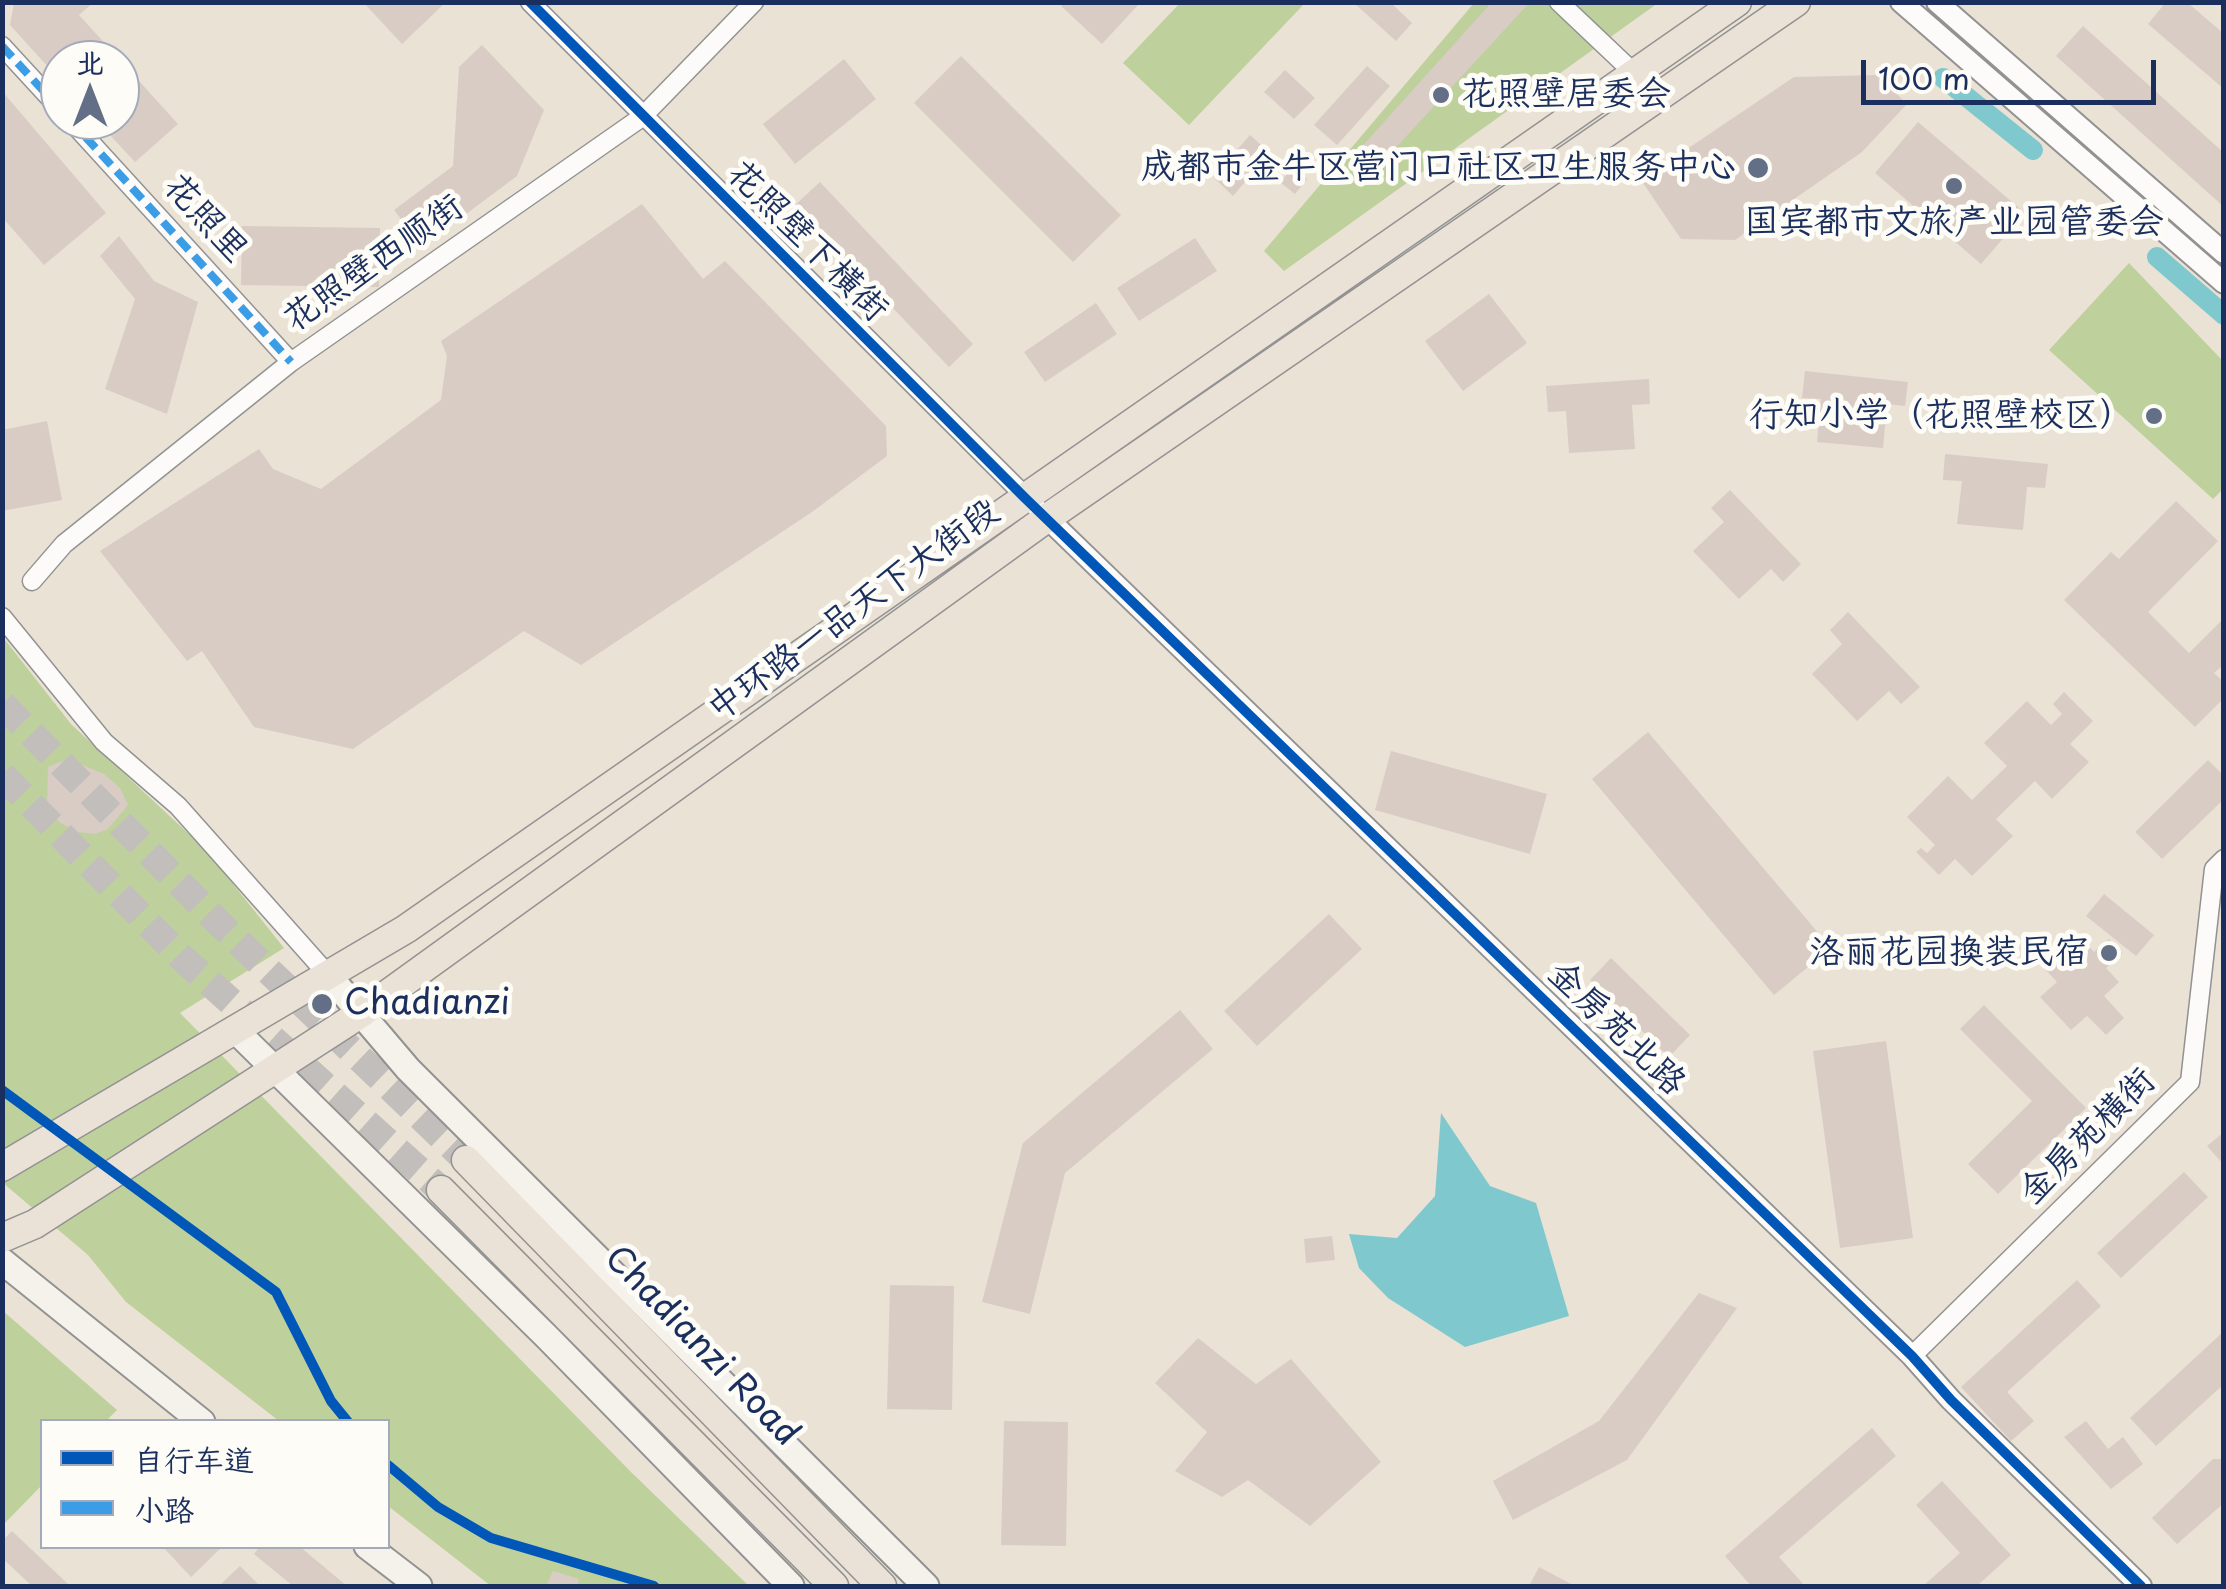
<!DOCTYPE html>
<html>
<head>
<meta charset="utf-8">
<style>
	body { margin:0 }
	#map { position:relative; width:2226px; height:1589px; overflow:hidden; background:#eae2d4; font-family:"Playpen Sans","LXGW WenKai TC",sans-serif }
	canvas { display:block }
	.frame { position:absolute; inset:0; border:5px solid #1b2f5e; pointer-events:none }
	.legend { position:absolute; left:40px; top:1419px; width:350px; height:130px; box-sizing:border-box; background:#fdfcf7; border:2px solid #a3aaba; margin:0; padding:12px 18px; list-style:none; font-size:30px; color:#1b2f5e }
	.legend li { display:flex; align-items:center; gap:20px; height:50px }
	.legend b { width:50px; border:2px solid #a3aaba }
	.north { position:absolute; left:40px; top:40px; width:100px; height:100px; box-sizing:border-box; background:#fdfcf7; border:2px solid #a3aaba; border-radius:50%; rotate:0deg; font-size:28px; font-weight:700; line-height:40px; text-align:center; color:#1b2f5e }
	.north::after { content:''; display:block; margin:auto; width:35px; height:45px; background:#636e87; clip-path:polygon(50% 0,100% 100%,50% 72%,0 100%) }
	.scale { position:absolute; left:1861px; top:60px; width:295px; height:45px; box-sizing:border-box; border:5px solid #1b2f5e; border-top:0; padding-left:12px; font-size:30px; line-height:35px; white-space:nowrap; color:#1b2f5e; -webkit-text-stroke:8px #fdfcf7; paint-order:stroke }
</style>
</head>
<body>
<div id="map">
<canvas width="2226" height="1589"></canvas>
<div class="frame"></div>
<ul class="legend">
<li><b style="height:12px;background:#0057b8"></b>自行车道</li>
<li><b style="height:12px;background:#3b9de6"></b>小路</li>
</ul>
<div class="north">北</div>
<div class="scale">100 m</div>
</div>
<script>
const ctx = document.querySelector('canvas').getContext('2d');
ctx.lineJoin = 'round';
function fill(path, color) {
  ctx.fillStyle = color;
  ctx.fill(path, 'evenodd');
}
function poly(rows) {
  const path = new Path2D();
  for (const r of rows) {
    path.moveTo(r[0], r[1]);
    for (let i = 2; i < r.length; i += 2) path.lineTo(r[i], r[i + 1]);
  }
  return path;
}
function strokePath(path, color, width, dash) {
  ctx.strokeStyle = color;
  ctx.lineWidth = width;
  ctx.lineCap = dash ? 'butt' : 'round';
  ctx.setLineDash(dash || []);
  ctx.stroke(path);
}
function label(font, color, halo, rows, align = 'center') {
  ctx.font = font + ' "Playpen Sans","LXGW WenKai TC",sans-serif';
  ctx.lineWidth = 10;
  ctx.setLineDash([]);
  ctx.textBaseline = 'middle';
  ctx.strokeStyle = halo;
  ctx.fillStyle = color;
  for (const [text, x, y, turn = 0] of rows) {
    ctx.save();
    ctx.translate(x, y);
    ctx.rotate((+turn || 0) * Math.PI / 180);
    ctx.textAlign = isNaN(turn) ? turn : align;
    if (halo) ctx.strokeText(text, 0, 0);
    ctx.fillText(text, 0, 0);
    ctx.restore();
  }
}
fill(poly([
	[1180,3,1180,2,1305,3,1189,125,1123,63],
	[1474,3,1658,3,1284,271,1264,251],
	[2129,263,2223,361,2223,489,2213,499,2049,350],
	[2,636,71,724,206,850,284,948,180,1013,632,1473,749,1586,491,1586,388,1506,388,1422,279,1421,126,1302,88,1255,3,1183],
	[3,1311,117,1410,106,1421,42,1422,42,1485,3,1525]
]), '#bed19d');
fill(poly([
	[1441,1113,1490,1186,1536,1203,1569,1316,1465,1347,1388,1298,1359,1268,1349,1234,1397,1238,1435,1196]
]), '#7fc9ce');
strokePath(poly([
	[1943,78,2033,150],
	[2157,257,2224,315]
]), '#7fc9ce', 20);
fill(poly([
	[14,2,94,2,79,15,120,60,60,60,60,80,10,25],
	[363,2,446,2,402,44],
	[1064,2,1135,2,1138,5,1102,44,1061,6],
	[1353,2,1390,2,1412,23,1396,41],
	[1492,2,1530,2,1366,180,1348,162],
	[2166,2,2187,2,2224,34,2224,89,2148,24],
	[2083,26,2224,153,2224,207,2056,56],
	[482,45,544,110,517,176,422,247,394,210,453,166,459,67],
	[961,56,1121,215,1073,262,914,103],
	[844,59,876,99,795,164,763,124],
	[120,60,178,124,135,162,96,120,120,120],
	[1367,66,1390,86,1337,145,1314,125],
	[1285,70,1315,98,1294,119,1264,92],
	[1877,75,1907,104,1862,152,1735,240,1681,239,1641,180,1794,77],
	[2,91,106,213,44,265,2,217],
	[1918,122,2025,213,1981,264,1875,173],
	[1250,135,1270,153,1233,196,1213,177],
	[1293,167,1307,179,1295,194,1280,182],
	[820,182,973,344,949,367,795,205],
	[642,204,703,279,725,261,886,426,887,456,812,512,581,665,524,631,353,749,254,727,202,651,187,661,100,551,259,449,273,469,321,489,441,400,447,356,441,341],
	[242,226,380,228,379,287,241,285],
	[119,236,154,281,198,302,167,414,105,389,135,299,100,256],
	[1195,238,1217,271,1139,321,1117,288],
	[1489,294,1527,343,1463,391,1425,341],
	[1096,303,1117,334,1045,382,1024,352],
	[1805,371,1908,382,1905,406,1887,404,1883,448,1817,442,1821,399,1802,398],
	[1649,379,1650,404,1632,405,1635,449,1569,453,1566,411,1548,412,1546,386],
	[47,421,62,500,2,511,2,430],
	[1945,454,2048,464,2045,488,2027,487,2023,530,1957,524,1962,481,1943,480],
	[1730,490,1801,564,1783,582,1771,569,1739,599,1693,551,1724,522,1711,508],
	[2176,501,2218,541,2148,612,2189,653,2224,618,2224,664,2214,673,2224,682,2224,698,2195,727,2064,600,2111,552,2119,559],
	[1848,612,1920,687,1901,704,1889,691,1857,721,1812,674,1842,644,1830,630],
	[2064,692,2093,721,2070,744,2089,762,2052,799,2035,781,1996,819,2013,836,1972,876,1955,859,1939,875,1916,852,1921,848,1927,853,1935,845,1907,817,1948,776,1972,800,2007,766,1984,743,2027,701,2051,725,2062,714,2053,704],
	[1648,732,1831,948,1774,995,1592,779],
	[1391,751,1547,794,1530,854,1375,810],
	[68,759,104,774,120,788,128,805,108,829,95,834,78,832,60,823,47,806,48,767],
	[2208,760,2224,776,2224,799,2162,859,2135,832],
	[2104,894,2154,935,2136,956,2086,916],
	[1329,914,1362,949,1257,1046,1224,1011],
	[2078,935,2094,952,2109,939,2122,953,2106,968,2119,982,2104,996,2124,1018,2106,1035,2087,1016,2071,1030,2040,997,2057,982,2043,967],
	[1611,958,1690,1035,1669,1057,1590,980],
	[1984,1005,2086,1108,1998,1194,1968,1164,2032,1101,1960,1029],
	[1180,1010,1213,1049,1065,1173,1030,1314,982,1302,1023,1143],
	[1886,1041,1913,1238,1840,1248,1813,1051],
	[2224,1132,2224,1165,2207,1146],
	[2184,1172,2208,1197,2121,1278,2097,1253],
	[1332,1236,1335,1260,1306,1263,1304,1239],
	[2077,1280,2101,1306,2007,1392,2034,1421,2011,1441,1961,1387],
	[890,1285,954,1286,952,1410,887,1409],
	[1699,1293,1737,1308,1627,1460,1513,1520,1493,1481,1599,1421],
	[2224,1331,2224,1384,2156,1446,2130,1418],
	[1198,1338,1256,1384,1291,1359,1381,1462,1310,1526,1248,1480,1222,1497,1175,1471,1207,1432,1155,1383],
	[1004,1421,1068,1422,1066,1546,1001,1545],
	[2086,1421,2108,1449,2123,1437,2143,1464,2111,1489,2064,1437],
	[1872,1428,1896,1456,1779,1557,1805,1586,1751,1586,1725,1556],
	[2213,1459,2224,1459,2224,1503,2177,1544,2152,1518],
	[1942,1481,2011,1555,1977,1586,1923,1586,1960,1553,1916,1505],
	[12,1531,70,1586,32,1586,2,1558,2,1541],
	[162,1546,223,1546,191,1577],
	[260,1546,299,1546,347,1586,293,1586,254,1554],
	[240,1566,260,1586,219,1586],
	[1539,1567,1575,1586,1529,1586],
	[553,1571,579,1579,577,1586,546,1586]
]), '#d9ccc4');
strokePath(poly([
	[2,704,224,928,466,1160],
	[2,775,181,957,441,1190]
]), '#c1bebc', 28, [28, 14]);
const minor = poly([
	[530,2,1047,518],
	[1559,2,1635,74],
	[2,46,60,109],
	[70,120,291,362],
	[32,581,64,544,291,362,642,117,754,2],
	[2,617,104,742,178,806,329,976],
	[1912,1356,2190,1082,2214,869,2224,859]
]);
const tertiary = poly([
	[1901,2,2224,283],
	[1937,2,2224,253],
	[1047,518,1912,1356,1951,1400,2141,1586]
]);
const secondary = poly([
	[329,976,408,1069,926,1586],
	[236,1031,547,1337,791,1586],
	[2,1261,202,1422],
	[367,1546,419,1586]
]);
const primary = poly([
	[2,1167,406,929,1737,2],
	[2,1238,35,1224,360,1014,1047,518,1796,2]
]);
const trunk = poly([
	[466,1160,882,1586],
	[441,1190,834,1586]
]);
strokePath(minor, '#939293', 21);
strokePath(tertiary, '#939293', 24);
strokePath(secondary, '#939293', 29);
strokePath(primary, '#939293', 31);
strokePath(trunk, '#939293', 31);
strokePath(minor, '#fcfbf9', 18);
strokePath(tertiary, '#fcfbf9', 20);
strokePath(secondary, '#f5f1eb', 25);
strokePath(primary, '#ebe2d7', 28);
strokePath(trunk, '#ebe2d7', 28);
strokePath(poly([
	[2,46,60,109],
	[70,120,291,362]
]), '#3b9de6', 8, [15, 8]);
strokePath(poly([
	[530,2,1025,498,1912,1356,1951,1400,2141,1586],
	[2,1090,276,1292,331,1401,348,1422],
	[388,1465,438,1507,491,1538,654,1586]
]), '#0057b8', 10);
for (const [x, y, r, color] of [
	[1441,95,10,"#636e87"],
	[1758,168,12,"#636e87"],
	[1954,186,10,"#636e87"],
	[2154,416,10,"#636e87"],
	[2109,953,10,"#636e87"],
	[322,1004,12,"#636e87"]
]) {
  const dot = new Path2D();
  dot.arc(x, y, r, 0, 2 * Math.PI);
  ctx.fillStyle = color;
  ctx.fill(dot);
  strokePath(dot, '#fdfcf7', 4);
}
label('35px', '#1b2f5e', '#fdfcf7', [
	["花照壁居委会",1461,95,"left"],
	["成都市金牛区营门口社区卫生服务中心",1736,168],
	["国宾都市文旅产业园管委会",1954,223,"center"],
	["行知小学（花照壁校区）",2134,416],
	["洛丽花园换装民宿",2089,953],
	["Chadianzi",344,1004,"left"]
], 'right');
label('35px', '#1b2f5e', '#fdfcf7', [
	["花照里",205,219,48],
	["花照壁下横街",807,242,45],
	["花照壁西顺街",374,264,-35],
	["中环路一品天下大街段",854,611,-36],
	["金房苑北路",1616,1029,44],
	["金房苑横街",2088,1137,-45],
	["Chadianzi Road",701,1347,46]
]);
</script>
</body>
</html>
